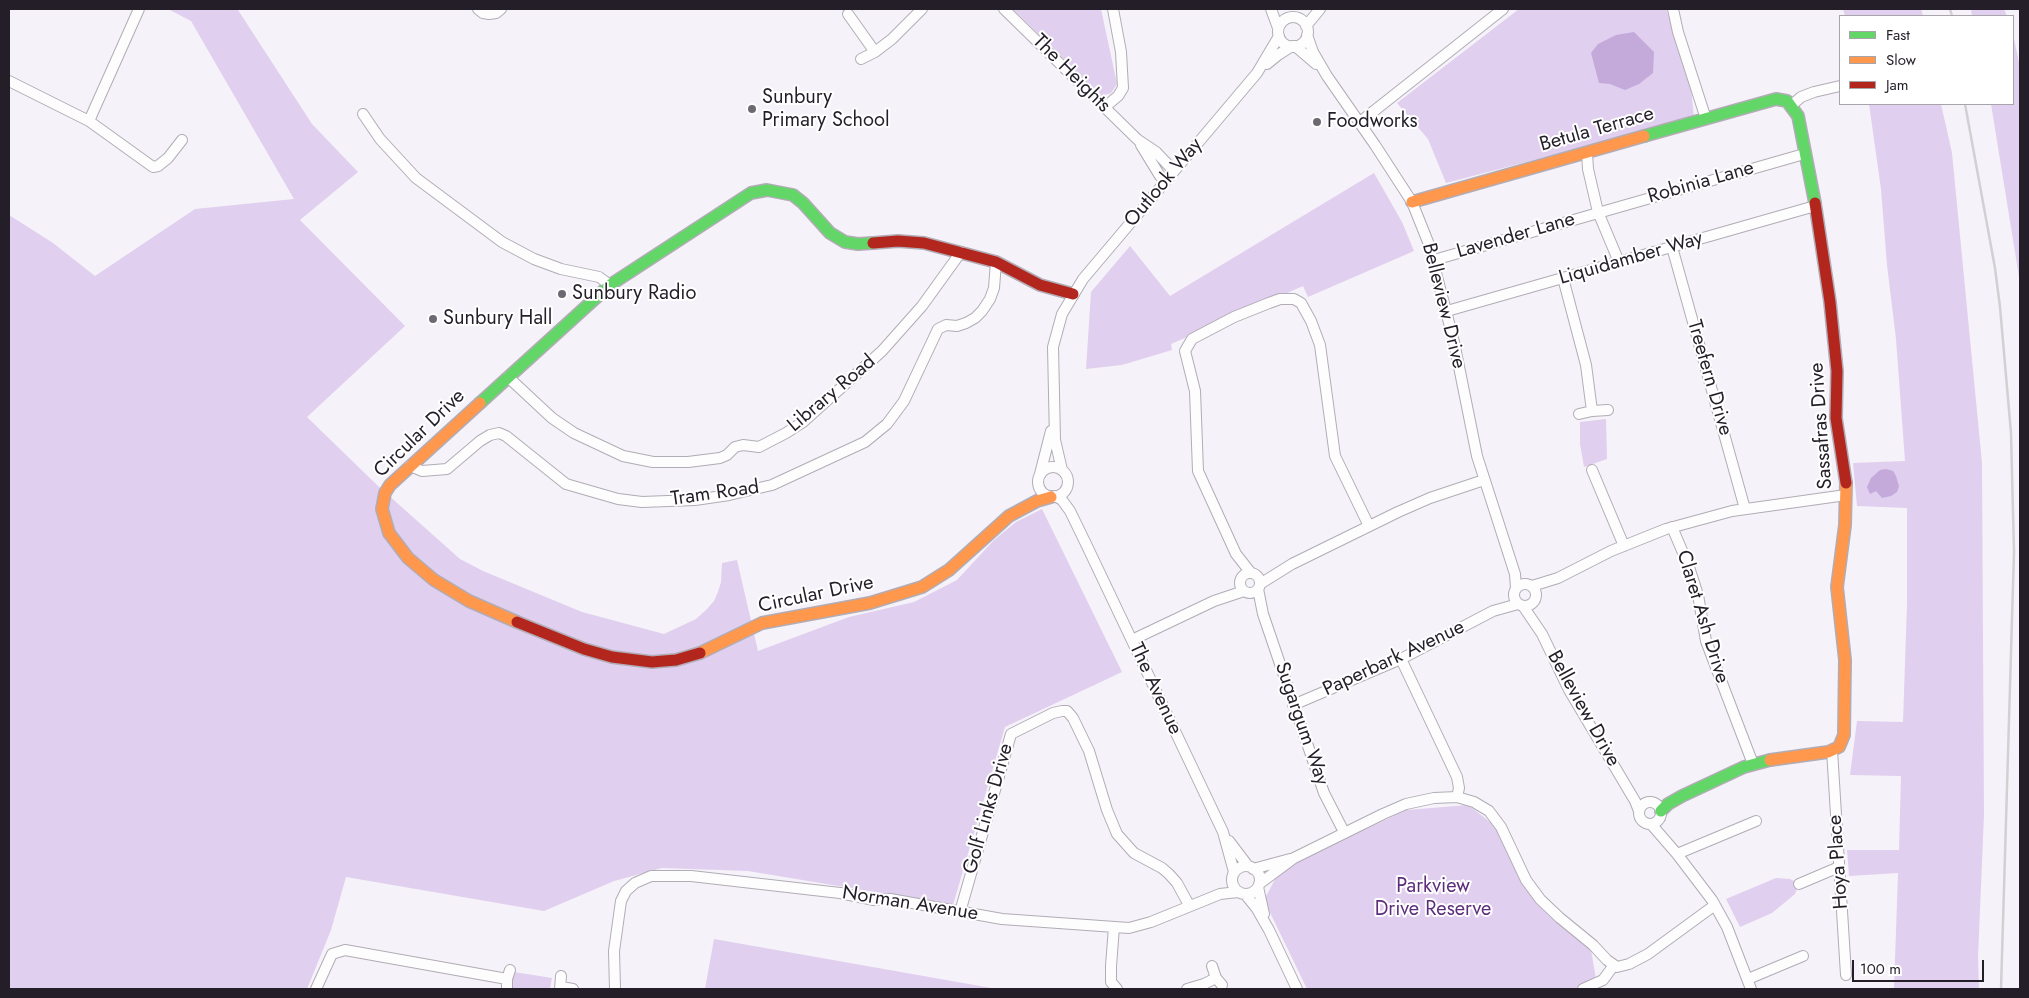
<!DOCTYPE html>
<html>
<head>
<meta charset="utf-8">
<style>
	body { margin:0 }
	#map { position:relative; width:2029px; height:998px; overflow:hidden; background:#f6f2f9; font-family:Jost,sans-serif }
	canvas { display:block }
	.frame { position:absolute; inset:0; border:10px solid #241e29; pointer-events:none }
	.legend { position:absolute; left:1839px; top:15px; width:175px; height:90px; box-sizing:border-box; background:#fff; border:1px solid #a7a5a9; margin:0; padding:6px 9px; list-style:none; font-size:15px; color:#241e29 }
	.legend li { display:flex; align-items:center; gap:10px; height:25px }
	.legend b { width:25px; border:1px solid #a7a5a9 }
	.scale { position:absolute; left:1852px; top:960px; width:132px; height:22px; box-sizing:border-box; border:2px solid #241e29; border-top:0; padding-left:6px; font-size:15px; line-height:18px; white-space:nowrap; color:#241e29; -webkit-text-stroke:4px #fff; paint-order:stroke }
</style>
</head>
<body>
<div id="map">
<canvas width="2029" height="998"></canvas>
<div class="frame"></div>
<ul class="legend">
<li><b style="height:6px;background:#63d668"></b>Fast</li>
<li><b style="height:6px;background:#ff974d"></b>Slow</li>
<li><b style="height:6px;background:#b3261e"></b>Jam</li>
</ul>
<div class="scale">100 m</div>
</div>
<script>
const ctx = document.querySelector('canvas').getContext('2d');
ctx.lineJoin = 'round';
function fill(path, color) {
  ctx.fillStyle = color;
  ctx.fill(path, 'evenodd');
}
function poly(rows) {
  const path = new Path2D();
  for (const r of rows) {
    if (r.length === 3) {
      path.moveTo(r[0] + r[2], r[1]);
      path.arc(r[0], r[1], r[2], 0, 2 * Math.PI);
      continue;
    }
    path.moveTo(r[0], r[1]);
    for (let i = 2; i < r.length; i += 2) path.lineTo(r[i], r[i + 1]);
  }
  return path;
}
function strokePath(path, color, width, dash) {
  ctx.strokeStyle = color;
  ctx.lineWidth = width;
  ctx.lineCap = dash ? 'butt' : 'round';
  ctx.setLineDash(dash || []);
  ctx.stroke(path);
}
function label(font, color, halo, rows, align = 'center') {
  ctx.font = font + ' Jost,sans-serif';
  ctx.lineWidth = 4;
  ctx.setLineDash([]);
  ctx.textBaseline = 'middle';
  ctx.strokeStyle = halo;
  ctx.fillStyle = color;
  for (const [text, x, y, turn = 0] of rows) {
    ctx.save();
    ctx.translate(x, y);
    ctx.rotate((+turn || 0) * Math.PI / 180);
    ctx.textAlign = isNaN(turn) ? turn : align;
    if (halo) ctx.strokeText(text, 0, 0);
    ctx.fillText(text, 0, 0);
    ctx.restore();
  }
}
fill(poly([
	[168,9,239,9,238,10,312,124,358,172,300,220,405,326,307,417,378,486,460,559,483,571,582,612,664,634,696,619,707,609,714,601,718,592,721,582,722,563,737,560,758,651,849,617,914,602,957,580,994,540,1016,522,1042,509,1122,672,1005,727,953,905,748,871,662,868,614,881,544,911,346,877,331,930,307,989,9,989,9,215,53,243,95,276,195,209,294,199,191,21],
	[1013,9,1101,9,1117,84,1111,93,1102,96],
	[1519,9,1666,9,1690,79,1694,118,1446,183,1428,139,1397,103],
	[1843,9,1921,9,1923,16,1845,16],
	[1971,9,2004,9,2007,16,1972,16],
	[2013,34,2020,67,2020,283,1991,104,2013,104],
	[1869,104,1941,104,1952,153,1982,463,1984,815,1978,957,1979,989,1894,989,1898,873,1849,876,1847,850,1899,850,1901,776,1850,775,1857,721,1903,722,1907,604,1907,508,1857,506,1853,463,1905,461,1896,339,1887,265,1881,189],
	[1374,173,1402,222,1414,251,1308,297,1303,286,1171,344,1172,350,1122,365,1086,369,1091,292,1130,246,1170,296],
	[1606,419,1607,459,1584,467,1580,444,1580,422],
	[1468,805,1498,828,1536,895,1591,950,1596,979,1575,989,1307,989,1264,900,1281,868,1407,810],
	[1776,878,1790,879,1799,884,1795,894,1772,913,1740,927,1726,899],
	[714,939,997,989,705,989],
	[514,972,552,978,550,989,511,989]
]), '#e0cfee');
fill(poly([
	[1634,32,1654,52,1653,73,1639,84,1625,90,1610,84,1599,83,1591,53,1598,44,1616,35],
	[1886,469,1893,471,1896,476,1899,486,1897,492,1891,496,1882,498,1876,491,1870,494,1867,487,1871,478,1880,470]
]), '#c4aada');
const street = poly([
	[478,9,483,13,489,14,496,13,501,9],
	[1004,9,1138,140,1156,152,1174,171],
	[1271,9,1278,28],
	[1673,9,1678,32,1706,119],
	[848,14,875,52],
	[1293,32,15],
	[1306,26,1320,9],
	[1307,35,1313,52,1327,76,1375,145,1412,202,1428,242,1454,342,1477,456,1515,574,1516,588],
	[1295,46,1316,64],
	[861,59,875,52,892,39,922,9],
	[1267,64,1278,55,1292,46],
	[9,81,89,121,153,167,158,166,168,158,182,140],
	[1792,105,1801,97,1814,92,1840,86],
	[1105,107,1118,96,1123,88,1121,52,1113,9],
	[363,114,380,139,416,178,502,242,534,259,561,269,599,277,610,285],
	[89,121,139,9],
	[1360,122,1503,9],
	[1141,145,1160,176,1166,181],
	[1587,153,1588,169,1598,212,1619,262],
	[1672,247,1745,509],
	[1434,260,1804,154],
	[1563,278,1586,365,1592,411],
	[1447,311,1815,206],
	[508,377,552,418,574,433,623,456,653,462,688,462,720,458,727,455,735,447,743,445,759,447,786,433,803,422,882,351,922,306,961,252],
	[1579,414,1592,411,1608,410],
	[410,466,422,471,447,469,480,441,490,435,499,433,506,436,566,484,618,499,642,502,695,500,729,495,772,485,865,442,887,424,904,401,938,329,946,325,957,326,966,323,975,318,982,311,990,299,994,288,996,262],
	[1053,482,15],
	[1062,470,1055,440,1053,347,1062,314,1083,279,1257,73,1279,36],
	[1592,470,1624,546],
	[1040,474,1051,431],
	[1055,496,1062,500,1070,511,1087,546,1223,832,1234,872],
	[1672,527,1689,567,1698,595,1706,641,1753,764],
	[1251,573,1236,554,1198,471,1195,391,1185,351,1192,339,1234,317,1269,303,1280,299,1294,299,1301,303,1311,321,1320,345,1335,456,1369,526],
	[1250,583,10],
	[1525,595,11],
	[1260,584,1292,564,1398,512,1430,498,1484,480],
	[1532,586,1558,578,1611,551,1666,529,1732,511,1846,495],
	[1258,589,1263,614,1324,793,1344,832],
	[1523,606,1542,634,1569,690,1635,801,1639,811],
	[1132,640,1214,601,1244,591],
	[1401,659,1457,777,1459,788,1457,797],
	[1293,705,1401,659,1493,611,1518,604],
	[1832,750,1846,975],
	[1650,813,11],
	[1651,824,1677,854,1712,900,1727,927,1751,989],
	[1229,841,1248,866],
	[1677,854,1756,821],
	[1246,880,14],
	[1253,869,1290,859],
	[1259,884,1294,858,1383,814,1406,804,1434,798,1457,797,1474,802,1489,811,1501,827,1526,880,1540,899,1560,918,1593,945,1607,960,1617,967,1629,964,1648,954,1715,905],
	[1799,884,1839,867],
	[1258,887,1264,914],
	[1245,894,1257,909,1269,930,1297,989],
	[960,912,1011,734,1053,713,1062,711,1067,711,1073,718,1089,751,1107,810,1117,834,1134,853,1162,868,1169,874,1177,883,1189,905],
	[1114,927,1111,966,1111,982,1117,989],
	[1212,966,1216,978,1222,985],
	[1748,979,1803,956],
	[561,987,573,989],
	[507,988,507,979,510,970],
	[316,989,332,954,345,950,507,979],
	[560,989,561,976],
	[615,989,614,951,621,901,626,891,635,883,651,876,691,876,840,893,874,900,890,899,1002,919,1129,928,1151,922,1220,894,1238,892],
	[1187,989,1204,984,1216,978],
	[1583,989,1603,980,1614,965]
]);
const fast = poly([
	[1644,136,1776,99,1787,101,1798,116,1815,203],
	[480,403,610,285,751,193,767,190,793,195,803,203,830,233,845,242,858,244,873,243],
	[1661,811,1668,804,1682,796,1744,767,1770,760]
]);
const slow = poly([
	[1412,202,1644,136],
	[480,403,390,485,385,493,382,509,389,533,408,558,434,580,469,601,517,622],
	[700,653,762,623,870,603,922,587,949,570,1009,516,1037,501,1051,497],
	[1770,760,1828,752,1839,747,1844,735,1845,660,1837,587,1845,525,1846,483]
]);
const jam = poly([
	[1815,203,1830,302,1837,371,1836,418,1846,483],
	[873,243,898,241,924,243,996,262,1040,285,1073,294],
	[517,622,584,649,612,657,652,662,676,660,700,653]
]);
strokePath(street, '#b1acb5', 12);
strokePath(fast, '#b1acb5', 14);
strokePath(slow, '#b1acb5', 14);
strokePath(jam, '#b1acb5', 14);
strokePath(street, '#fefdfe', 10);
strokePath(fast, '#63d668', 11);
strokePath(slow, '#ff974d', 11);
strokePath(jam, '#b3261e', 11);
strokePath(poly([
	[1950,9,1952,16],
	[1965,104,1995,268,2000,307,2011,433,2014,552,2001,989]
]), '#d1d0d3', 2.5);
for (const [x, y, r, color] of [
	[752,109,5,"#6e6872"],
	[1317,122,5,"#6e6872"],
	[562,294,5,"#6e6872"],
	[433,319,5,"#6e6872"]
]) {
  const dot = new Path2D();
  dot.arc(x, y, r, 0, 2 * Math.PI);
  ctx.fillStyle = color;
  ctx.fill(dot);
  strokePath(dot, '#fff', 2);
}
label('20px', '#241e29', '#fff', [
	["The Heights",1071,74,45],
	["Betula Terrace",1597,130,-16],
	["Outlook Way",1164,183,-50],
	["Robinia Lane",1701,183,-16],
	["Lavender Lane",1516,236,-16],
	["Liquidamber Way",1631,259,-16],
	["Belleview Drive",1443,306,76],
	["Treefern Drive",1709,378,74],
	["Library Road",832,394,-40],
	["Sassafras Drive",1822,426,-94],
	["Circular Drive",420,434,-44],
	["Tram Road",715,494,-8],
	["Circular Drive",816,595,-12],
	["Claret Ash Drive",1702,617,73],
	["Paperbark Avenue",1394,659,-25],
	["The Avenue",1155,689,65],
	["Belleview Drive",1583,709,61],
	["Sugargum Way",1301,724,71],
	["Golf Links Drive",989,809,-74],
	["Hoya Place",1839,862,-94],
	["Norman Avenue",910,904,9]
]);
label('20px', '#241e29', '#fff', [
	["Sunbury",762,98],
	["Primary School",762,121],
	["Foodworks",1327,122],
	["Sunbury Radio",572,294],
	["Sunbury Hall",443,319]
], 'left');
label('20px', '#5c2e7c', '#fff', [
	["Parkview",1433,887],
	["Drive Reserve",1433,910]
]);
</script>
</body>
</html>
